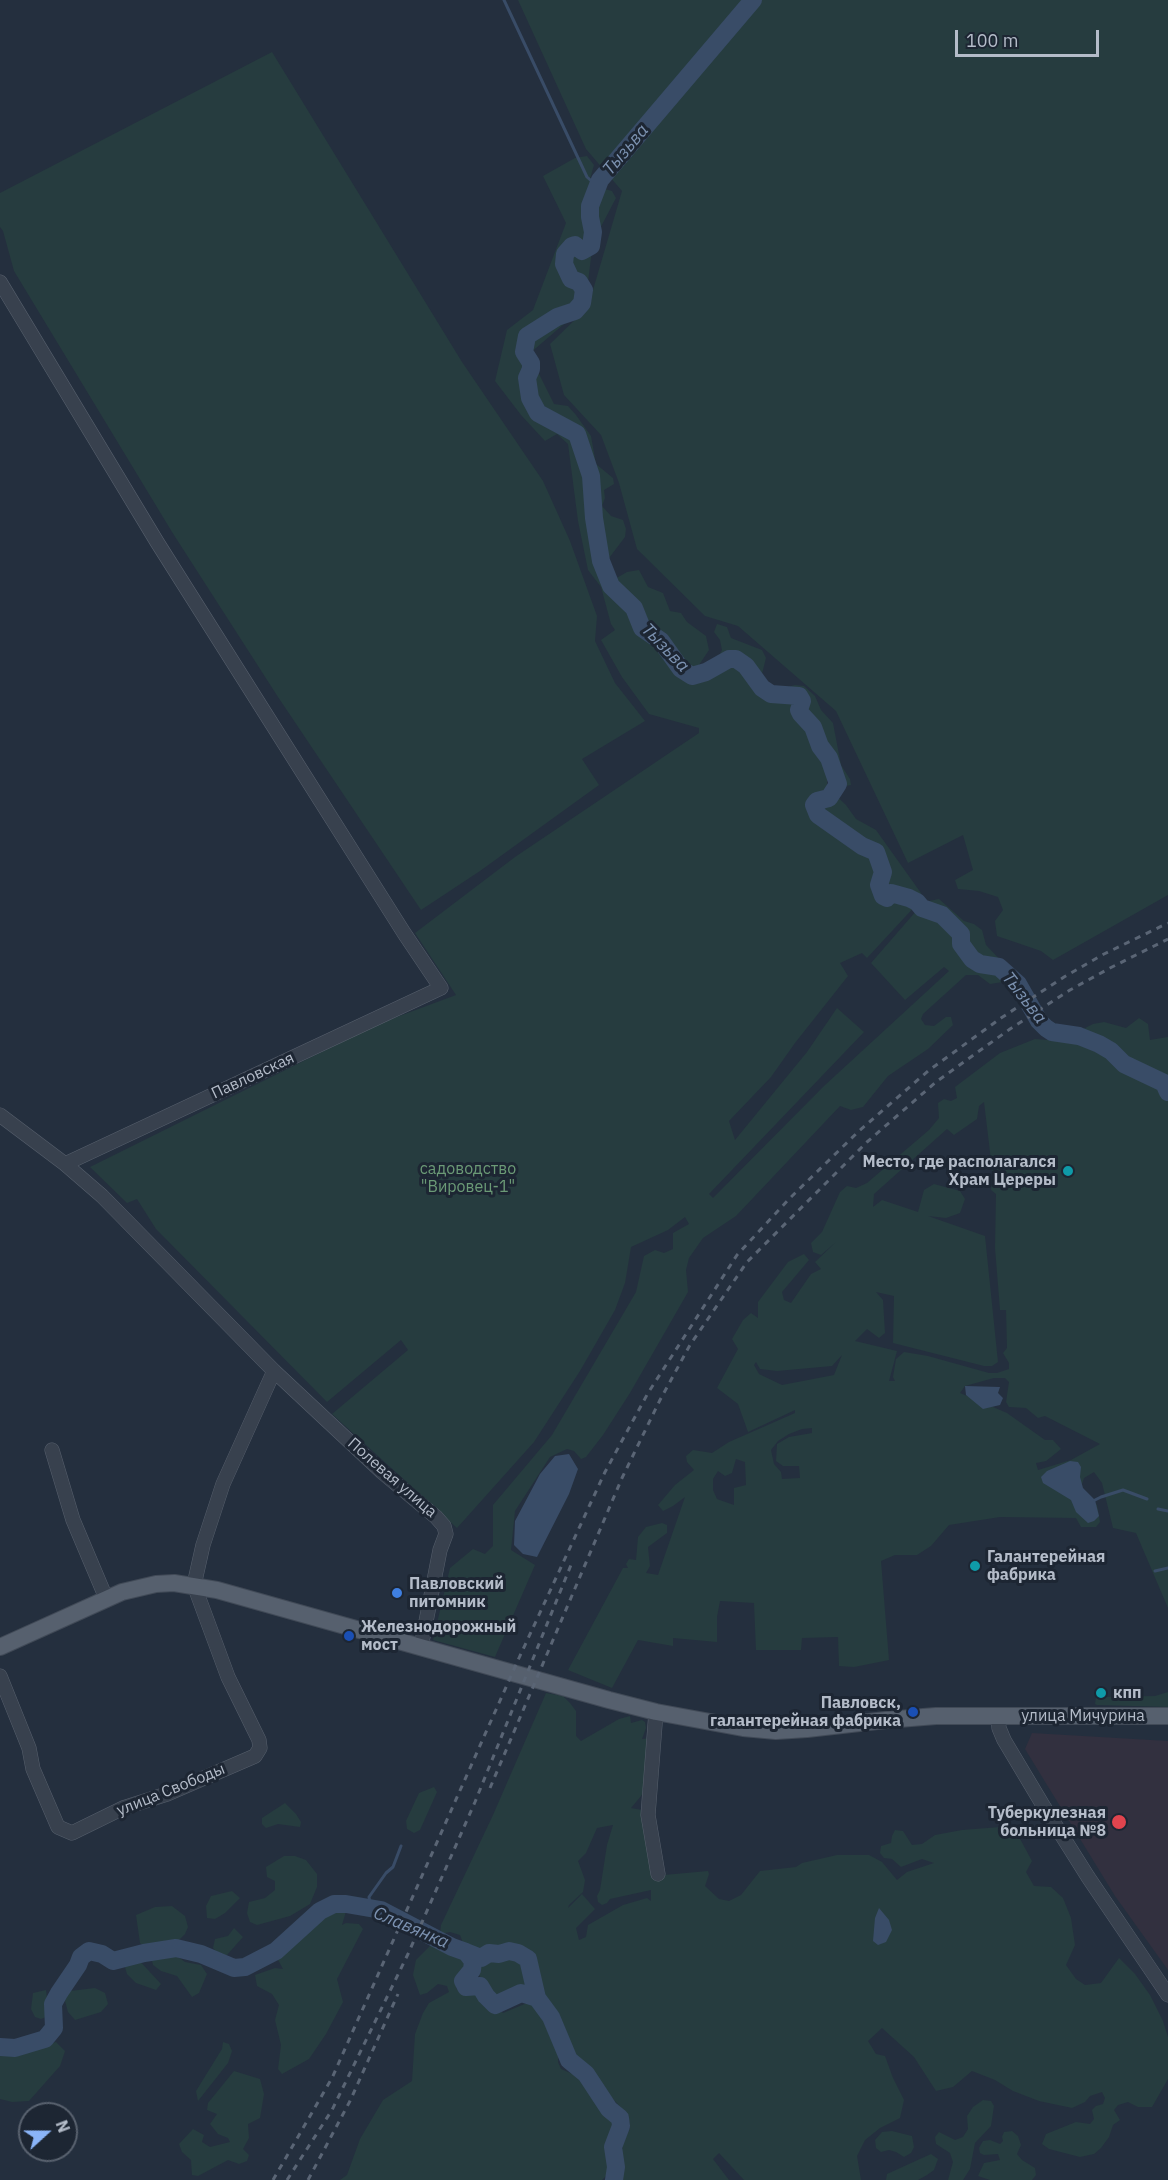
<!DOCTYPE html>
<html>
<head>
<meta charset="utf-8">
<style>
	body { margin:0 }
	#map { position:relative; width:1168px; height:2180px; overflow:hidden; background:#242f3e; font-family:"IBM Plex Sans",sans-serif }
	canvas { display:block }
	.north { position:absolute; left:18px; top:2102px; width:60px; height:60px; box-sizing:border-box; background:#1d2633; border:2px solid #59626f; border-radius:50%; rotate:69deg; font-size:16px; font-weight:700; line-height:24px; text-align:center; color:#b4bcc9 }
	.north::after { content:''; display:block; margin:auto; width:21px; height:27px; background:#8ab4f8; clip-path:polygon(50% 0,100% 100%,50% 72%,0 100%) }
	.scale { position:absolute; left:955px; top:30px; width:144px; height:27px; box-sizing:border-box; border:3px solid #b4bcc9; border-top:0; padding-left:8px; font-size:18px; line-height:21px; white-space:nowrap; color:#b4bcc9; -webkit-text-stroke:4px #1d2633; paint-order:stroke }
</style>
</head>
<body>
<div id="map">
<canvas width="1168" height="2180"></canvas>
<div class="north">N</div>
<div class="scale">100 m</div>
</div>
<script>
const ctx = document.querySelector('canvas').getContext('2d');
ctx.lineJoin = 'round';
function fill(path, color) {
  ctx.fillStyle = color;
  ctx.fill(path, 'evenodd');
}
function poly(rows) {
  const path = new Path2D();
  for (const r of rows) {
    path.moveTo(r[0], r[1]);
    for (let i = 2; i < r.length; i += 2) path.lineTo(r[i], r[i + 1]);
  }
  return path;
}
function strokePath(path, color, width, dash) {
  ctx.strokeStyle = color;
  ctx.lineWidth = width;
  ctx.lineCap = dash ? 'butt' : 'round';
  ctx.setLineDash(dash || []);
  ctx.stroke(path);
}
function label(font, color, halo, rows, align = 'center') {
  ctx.font = font + ' "IBM Plex Sans",sans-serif';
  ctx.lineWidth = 6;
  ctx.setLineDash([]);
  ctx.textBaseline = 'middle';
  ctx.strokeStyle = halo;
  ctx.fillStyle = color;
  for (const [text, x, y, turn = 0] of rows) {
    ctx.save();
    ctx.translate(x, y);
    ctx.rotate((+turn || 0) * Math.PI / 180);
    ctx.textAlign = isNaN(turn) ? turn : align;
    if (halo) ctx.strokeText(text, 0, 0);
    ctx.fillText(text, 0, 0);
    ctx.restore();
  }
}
fill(poly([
	[1032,1733,1168,1741,1168,1970,1115,1896,1025,1749]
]), '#32303f');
fill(poly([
	[518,0,1168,0,1168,895,1053,960,1041,951,997,936,995,921,1003,910,998,897,979,891,958,889,955,880,973,870,963,835,908,863,836,711,738,626,705,616,637,549,619,483,601,435,564,395,550,344,588,307,622,191,586,149],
	[272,52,462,362,543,481,570,541,597,616,595,641,615,683,645,721,582,759,599,785,480,871,421,910,278,697,172,532,14,271,3,231,0,227,0,193],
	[587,156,594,165,590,179,594,186,612,191,616,198,593,242,585,306,529,354,554,404,568,406,576,415,591,436,596,464,613,478,614,484,604,490,605,498,602,506,611,516,623,520,626,529,625,537,603,566,605,575,613,580,627,572,639,570,648,587,663,593,670,611,681,613,687,622,706,636,709,650,699,665,702,671,713,668,722,650,720,640,714,632,717,624,727,627,731,638,762,650,766,658,762,674,764,684,772,693,780,694,784,688,795,685,804,686,815,696,821,710,833,723,841,765,850,779,851,785,845,786,832,779,827,781,827,787,846,805,856,819,876,830,921,893,918,903,867,958,862,953,840,963,848,976,795,1043,771,1077,729,1121,735,1140,807,1052,837,1008,864,1032,709,1194,713,1198,824,1086,949,971,944,967,905,1000,871,963,924,902,939,899,964,921,974,924,982,930,986,945,1013,973,1003,982,990,984,978,975,966,975,923,1014,921,1019,925,1025,934,1026,946,1017,951,1017,953,1025,928,1049,888,1076,863,1107,851,1110,840,1106,736,1216,703,1238,689,1258,686,1270,688,1292,630,1393,603,1435,586,1457,581,1459,574,1451,567,1449,550,1457,515,1511,511,1550,535,1565,495,1657,433,1640,450,1568,473,1549,485,1554,493,1546,493,1505,552,1435,636,1292,644,1256,655,1250,664,1253,673,1249,673,1233,689,1224,685,1217,668,1230,631,1247,625,1283,615,1310,580,1371,534,1442,457,1528,332,1414,408,1350,401,1340,327,1402,156,1229,137,1199,127,1203,90,1167,378,1024,456,995,415,933,515,857,699,733,699,728,649,714,622,677,601,640,615,630,611,624,601,587,588,570,578,521,568,444,557,434,545,441,521,415,495,381,507,330,533,310,566,223,543,176,575,158],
	[1139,1018,1148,1024,1150,1040,1168,1037,1168,1608,1136,1533,1113,1528,1102,1483,1094,1472,1084,1478,1080,1490,1097,1505,1100,1522,1096,1527,1081,1527,1076,1518,1000,1517,949,1525,931,1546,917,1555,895,1555,881,1561,889,1660,854,1667,839,1666,838,1637,802,1638,801,1650,756,1650,754,1603,720,1601,717,1617,717,1642,673,1638,673,1646,638,1640,612,1688,568,1670,623,1568,628,1568,626,1564,629,1559,636,1560,638,1537,646,1527,662,1523,667,1525,667,1533,648,1547,650,1566,646,1573,658,1575,685,1497,673,1506,663,1511,658,1505,675,1485,694,1470,687,1462,686,1456,693,1450,712,1453,729,1442,795,1413,795,1410,748,1432,738,1404,717,1388,738,1349,732,1339,743,1320,751,1313,758,1318,758,1302,788,1262,804,1254,809,1260,782,1292,784,1300,791,1303,811,1274,821,1269,815,1262,836,1242,821,1255,813,1252,811,1243,822,1232,840,1192,847,1186,856,1188,867,1183,929,1130,939,1118,938,1103,944,1099,951,1101,957,1098,955,1087,1000,1053,1035,1039,1060,1041,1093,1024,1104,1022,1126,1028],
	[984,1102,993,1177,991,1190,996,1194,995,1248,1000,1310,1006,1310,1007,1348,1003,1353,1009,1363,1009,1369,997,1373,989,1373,928,1356,904,1352,896,1359,893,1377,895,1381,889,1381,897,1351,855,1341,867,1329,879,1338,885,1333,883,1300,876,1292,894,1296,893,1343,984,1366,992,1366,998,1362,985,1236,928,1216,946,1218,960,1213,965,1199,960,1191,934,1184,924,1190,918,1212,882,1200,873,1207,874,1194,947,1129,954,1135,977,1119,979,1106],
	[842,1355,834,1375,782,1385,759,1374,754,1365,756,1362,760,1369,777,1371,832,1366],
	[994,1378,1005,1378,1009,1382,1006,1402,1009,1407,1026,1408,1038,1418,1045,1416,1100,1444,1071,1460,1038,1470,1036,1463,1046,1461,1061,1449,1053,1440,1045,1440,1007,1413,960,1393,965,1386],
	[812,1428,812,1433,789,1437,777,1444,776,1461,783,1466,799,1466,800,1478,782,1479,781,1472,774,1464,771,1450,778,1441,789,1434,802,1429],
	[736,1459,745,1462,746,1485,734,1488,734,1505,717,1499,713,1490,713,1479,718,1471,725,1476,732,1473],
	[1168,1692,1168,1707,1097,1705,1095,1704,1096,1697,1155,1696],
	[546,1693,563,1696,570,1703,576,1711,576,1736,581,1741,619,1719,630,1716,631,1723,642,1720,645,1722,646,1728,642,1739,650,1738,646,1790,631,1808,642,1810,653,1876,708,1871,709,1874,705,1886,719,1899,729,1901,741,1895,760,1871,796,1867,802,1863,837,1855,869,1855,882,1862,897,1880,907,1872,934,1863,922,1859,901,1867,892,1859,884,1858,880,1853,881,1846,891,1843,892,1836,895,1830,903,1831,912,1845,922,1844,935,1835,962,1830,1013,1826,1032,1861,1026,1872,1034,1886,1051,1887,1063,1898,1071,1918,1075,1945,1066,1965,1076,1979,1085,1985,1101,1983,1119,1958,1135,1974,1150,1995,1163,2021,1168,2037,1168,2079,1152,2107,1138,2107,1128,2102,1118,2105,1114,2110,1120,2120,1113,2125,1109,2137,1101,2148,1094,2154,1080,2157,1049,2149,1042,2144,1046,2134,1076,2122,1090,2124,1094,2119,1092,2110,1096,2106,1103,2104,1105,2098,1102,2092,1090,2096,1085,2102,1072,2108,1039,2101,1013,2091,995,2080,972,2071,953,2087,936,2091,914,2057,882,2028,868,2041,876,2054,885,2056,893,2078,904,2100,900,2118,880,2128,865,2140,857,2156,861,2180,744,2180,719,2153,713,2159,729,2180,618,2180,623,2143,630,2128,628,2115,578,2062,568,2048,560,2023,543,1997,527,1991,517,1992,503,2000,496,1999,489,1993,478,1973,478,1955,463,1943,460,1935,450,1932,440,1934,441,1925,493,1815],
	[613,1825,607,1845,600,1890,597,1896,598,1902,602,1905,607,1903,610,1899,651,1890,651,1901,647,1898,623,1905,588,1925,586,1937,579,1940,576,1928,595,1909,582,1894,568,1908,569,1905,583,1892,585,1880,578,1861,586,1853,597,1828],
	[434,1787,437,1792,420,1830,414,1833,407,1829,406,1821,419,1793],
	[285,1803,296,1814,301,1822,300,1827,278,1824,266,1828,262,1824,262,1818],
	[284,1856,295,1856,306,1860,317,1874,317,1887,310,1904,290,1916,257,1925,250,1922,247,1913,249,1902,265,1898,275,1890,275,1881,267,1877,266,1867],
	[232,1891,240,1898,225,1913,215,1919,207,1918,206,1906,211,1896],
	[172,1906,185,1916,188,1927,185,1934,175,1944,178,1957,185,1962,201,1965,207,1974,199,1993,192,1997,177,1976,161,1971,153,1965,150,1952,140,1943,136,1915,155,1907],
	[331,1908,347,1908,342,1925,346,1923,359,1924,363,1929,337,1979,343,2002,326,2034,309,2059,282,2074,278,2069,281,2045,275,2020,279,2005,272,1994,257,1986,255,1975,275,1968,283,1969,277,1958],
	[234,1928,243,1937,227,1955,220,1956,213,1948,215,1939,228,1936],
	[432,1944,465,1956,469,1963,468,1970,458,1982,456,1988,461,1994,470,1994,474,1987,503,2013,527,2003,537,2006,548,2020,558,2047,558,2062,561,2069,577,2076,593,2093,602,2111,614,2124,608,2148,610,2164,609,2173,602,2180,340,2180,347,2175,360,2139,383,2100,412,2081,415,2034,423,2013,429,2003,449,1992,447,1986,438,1984,427,1993,420,1995,413,1975,416,1960],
	[136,1957,161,1984,156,1990,136,1983,127,1974,124,1964],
	[95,1988,105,1993,108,2004,101,2012,75,2020,68,2012,64,1997,70,1991],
	[46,1990,49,2016,41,2019,35,2017,31,2009,33,1993],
	[56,2042,65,2051,60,2066,29,2101,12,2102,0,2099,0,2051,12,2052],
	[223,2042,229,2044,232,2051,228,2063,198,2101,196,2091,222,2049],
	[234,2071,260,2079,264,2094,260,2118,248,2124,249,2138,243,2149,249,2155,247,2161,239,2164,228,2160,198,2176,192,2175,191,2160,182,2152,179,2144,193,2129,204,2135,202,2142,210,2147,230,2142,228,2138,218,2134,210,2124,217,2114,207,2110,208,2103],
	[983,2100,991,2101,994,2106,991,2126,975,2143,970,2169,963,2180,948,2180,953,2162,950,2153,936,2144,935,2137,939,2132,955,2140,963,2137,968,2129,967,2116,973,2107],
	[892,2131,912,2136,914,2147,911,2153,904,2157,896,2152,889,2150,881,2152,876,2148,875,2140,882,2132],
	[1012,2131,1018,2136,1021,2145,1017,2154,1022,2160,1035,2168,1036,2175,1032,2180,990,2180,978,2176,984,2163,1000,2160,998,2154,984,2155,980,2153,979,2148,983,2141,990,2140,1000,2144,1003,2141,1002,2137,1004,2132],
	[931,2154,938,2159,934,2170,927,2175,918,2180,886,2180,887,2174]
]), '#263c3f');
fill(poly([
	[965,1386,1000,1387,998,1393,1003,1398,1000,1405,983,1409,966,1395],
	[569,1454,578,1469,569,1494,537,1557,523,1554,514,1545,515,1521,540,1474,555,1456],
	[1070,1461,1078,1462,1081,1467,1080,1477,1083,1488,1095,1500,1099,1516,1094,1521,1088,1523,1076,1512,1071,1500,1043,1483,1041,1477,1047,1471],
	[879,1908,889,1920,892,1930,886,1942,878,1945,873,1941,875,1918]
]), '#394c67');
strokePath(poly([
	[504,0,587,177,597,186],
	[1095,1500,1101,1497,1123,1490,1147,1499],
	[1158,1509,1168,1511],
	[1155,1571,1168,1568],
	[371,1909,369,1897,386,1873,393,1867,401,1846]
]), '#394c67', 3);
strokePath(poly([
	[753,0,600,180,590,206,590,217,593,232,591,246,582,251,575,245,572,246,565,254,564,264,571,279,579,282,584,290,582,303,575,311,557,317,527,336,524,352,531,363,531,369,527,378,530,398,538,413,577,434,591,476,594,518,601,561,611,586,634,608,642,628,661,641,681,669,692,676,706,672,729,659,736,659,746,666,762,688,771,694,799,696,802,701,799,710,801,714,813,727,820,746,829,758,838,784,829,798,817,801,814,805,818,815,862,846,876,852,883,872,879,885,883,896,887,898,891,893,909,898,917,902,922,908,942,915,961,934,961,944,972,959,980,964,999,967,1018,984,1039,1021,1046,1028,1052,1032,1079,1036,1099,1044,1111,1051,1124,1064,1164,1083,1168,1092],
	[466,1952,481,1958,489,1953,499,1954,509,1951,518,1953,528,1959,537,1998],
	[0,2047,15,2048,45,2039,54,2028,53,2004,59,1993,78,1965,81,1957,89,1951,102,1954,113,1961,144,1953,176,1948,201,1954,234,1968,245,1967,276,1951,320,1911,334,1904,346,1904,381,1910,452,1947,466,1952,473,1961,472,1970,463,1981,466,1987,480,1986,486,1996,495,2005,521,1993,537,1998,551,2017,569,2060,586,2074,609,2109,620,2118,621,2126,613,2147,616,2167,614,2180]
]), '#394c67', 18);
const minor = poly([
	[0,282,157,542,404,933,441,988,65,1164],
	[0,1115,65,1164,102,1196,274,1371,382,1472,436,1517,444,1526,446,1534,440,1550,421,1647],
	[52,1450,73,1520,106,1598],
	[0,1676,29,1748,33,1769,58,1827,72,1833,123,1808,167,1794,255,1756,260,1748,259,1740,228,1677,194,1585,203,1545,223,1484,274,1371],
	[656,1712,648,1815,658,1874],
	[998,1715,999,1728,1004,1740,1044,1807,1088,1877,1168,1995]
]);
const major = poly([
	[0,1647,122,1592,156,1584,174,1583,217,1590,609,1700,656,1712,743,1728,776,1731,807,1729,886,1720,936,1716,1168,1716]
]);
strokePath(minor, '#565f6c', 15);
strokePath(major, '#414a57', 18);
strokePath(minor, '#38414e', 14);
strokePath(major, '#56606e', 16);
strokePath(poly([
	[490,1788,622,1478,660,1400,690,1345,747,1262,867,1142,936,1082,1010,1029,1070,990,1110,968,1168,939],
	[273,2180,332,2078,519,1658,605,1472,648,1393,737,1255,789,1199,859,1131,928,1071,1001,1018,1064,977,1104,954,1168,923],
	[287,2180,332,2110,408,1954,475,1802,573,1560],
	[308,2180,350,2101,398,1994]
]), '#5a6575', 3, [6, 6]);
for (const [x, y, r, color] of [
	[1068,1171,6,"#0f9aa8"],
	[975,1566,6,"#0f9aa8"],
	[397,1593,6,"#3f7fe0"],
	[349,1636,6,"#1a4fb4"],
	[1101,1693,6,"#0f9aa8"],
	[913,1712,6,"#1a4fb4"],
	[1119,1822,8,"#e0444e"]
]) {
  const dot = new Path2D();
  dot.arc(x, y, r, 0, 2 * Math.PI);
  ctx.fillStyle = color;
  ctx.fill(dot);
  strokePath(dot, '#1d2633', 2);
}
label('16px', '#b4bcc9', '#1d2633', [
	["Павловская",253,1076,-25],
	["Полевая улица",392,1478,41],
	["улица Мичурина",1083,1716],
	["улица Свободы",171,1790,-22]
]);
label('bold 16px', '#b4bcc9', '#1d2633', [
	["Место, где располагался",1056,1162,"right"],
	["Храм Цереры",1056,1180,"right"],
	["Галантерейная",987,1557],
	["фабрика",987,1575],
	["Павловский",409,1584],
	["питомник",409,1602],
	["Железнодорожный",361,1627],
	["мост",361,1645],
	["кпп",1113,1693],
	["Павловск,",901,1703,"right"],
	["галантерейная фабрика",901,1721,"right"],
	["Туберкулезная",1106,1813,"right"],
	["больница №8",1106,1831,"right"]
], 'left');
label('16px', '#6b9a76', '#1d2633', [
	["садоводство",468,1169],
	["\"Вировец-1\"",468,1187]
]);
label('italic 18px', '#7c92b1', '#1d2633', [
	["Тызьва",626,150,-50],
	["Тызьва",665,648,46],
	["Тызьва",1024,998,52],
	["Славянка",411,1928,23]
]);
</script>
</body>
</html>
